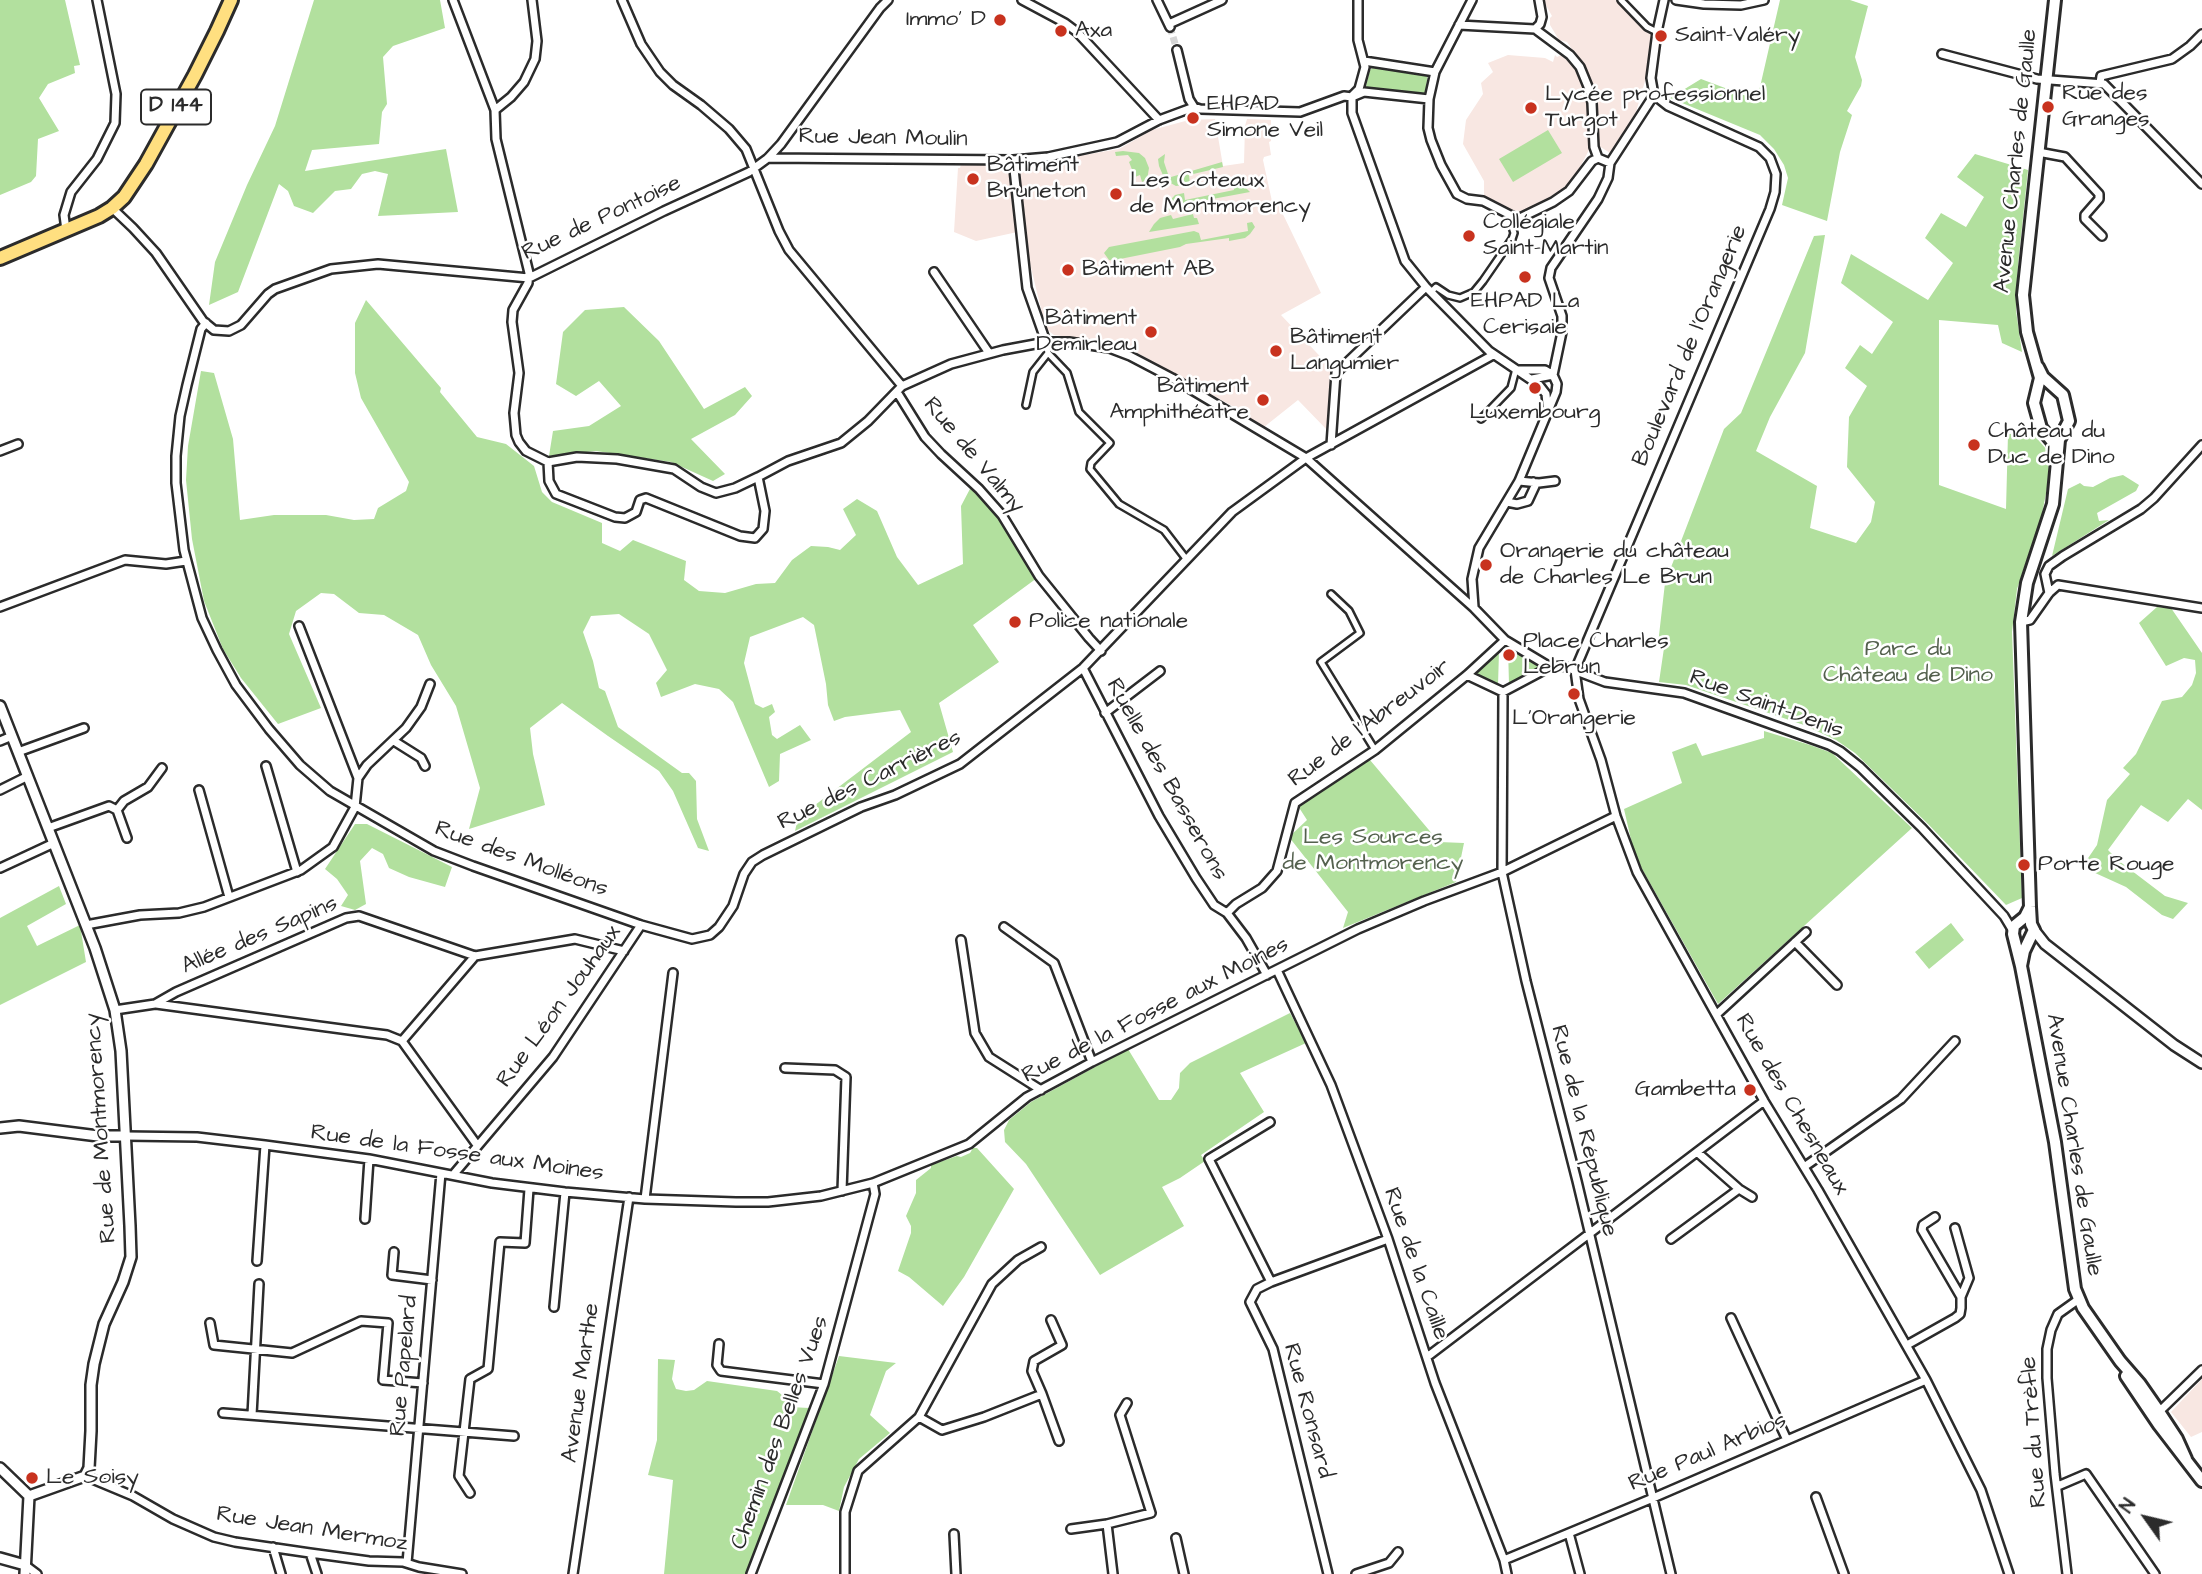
<!DOCTYPE html>
<html>
<head>
<meta charset="utf-8">
<style>
	body { margin:0 }
	#map { position:relative; width:2202px; height:1574px; overflow:hidden; background:#fff; font-family:"Architects Daughter",sans-serif }
	canvas { display:block }
	.north { position:absolute; left:2111px; top:1483px; width:70px; height:70px; -webkit-text-stroke:5px #fff; paint-order:stroke; rotate:304deg; font-size:19px; font-weight:700; line-height:28px; text-align:center; color:#2b2b2b }
	.north::after { content:''; display:block; margin:auto; width:24px; height:32px; background:#2b2b2b; clip-path:polygon(50% 0,100% 100%,50% 72%,0 100%) }
</style>
</head>
<body>
<div id="map">
<canvas width="2202" height="1574"></canvas>
<div class="north">N</div>
</div>
<script>
const ctx = document.querySelector('canvas').getContext('2d');
ctx.lineJoin = 'round';
function fill(path, color) {
  ctx.fillStyle = color;
  ctx.fill(path, 'evenodd');
}
function poly(rows) {
  const path = new Path2D();
  for (const r of rows) {
    path.moveTo(r[0], r[1]);
    for (let i = 2; i < r.length; i += 2) path.lineTo(r[i], r[i + 1]);
  }
  return path;
}
function strokePath(path, color, width, dash) {
  ctx.strokeStyle = color;
  ctx.lineWidth = width;
  ctx.lineCap = dash ? 'butt' : 'round';
  ctx.setLineDash(dash || []);
  ctx.stroke(path);
}
function label(font, color, halo, rows, align = 'center') {
  ctx.font = font + ' "Architects Daughter",sans-serif';
  ctx.lineWidth = 5;
  ctx.setLineDash([]);
  ctx.textBaseline = 'middle';
  ctx.strokeStyle = halo;
  ctx.fillStyle = color;
  for (const [text, x, y, turn = 0] of rows) {
    ctx.save();
    ctx.translate(x, y);
    ctx.rotate((+turn || 0) * Math.PI / 180);
    ctx.textAlign = isNaN(turn) ? turn : align;
    if (halo) ctx.strokeText(text, 0, 0);
    ctx.fillText(text, 0, 0);
    ctx.restore();
  }
}
fill(poly([
	[1543,0,1616,0,1652,36,1645,81,1636,112,1610,153,1596,144,1597,103,1586,74,1581,76,1589,104,1590,148,1577,173,1566,186,1540,204,1520,213,1499,206,1484,198,1484,181,1463,144,1466,120,1483,94,1481,83,1493,72,1488,63,1508,55,1545,58,1553,62,1555,55,1557,57,1563,54,1577,69,1584,67,1567,42,1559,40,1550,25,1550,18,1552,16],
	[1215,119,1223,166,1244,163,1245,126,1247,119,1271,120,1271,141,1269,142,1271,155,1264,157,1263,160,1273,206,1278,204,1321,293,1281,315,1332,369,1330,371,1331,378,1328,431,1298,400,1259,431,1239,419,1241,411,1141,355,1113,343,1054,335,1046,329,1022,231,976,241,954,232,958,168,960,168,961,164,1008,161,1018,165,1020,162,1054,160,1119,149,1152,130,1189,120],
	[2202,1379,2202,1432,2191,1437,2171,1412]
]), '#f8e7e2');
fill(poly([
	[0,0,65,0,80,65,74,66,75,73,48,84,39,98,59,131,38,139,36,176,31,182,0,195],
	[314,0,440,0,445,28,393,46,383,57,387,104,382,112,379,144,312,150,305,171,446,149,458,212,378,216,388,174,375,171,362,174,351,189,335,191,313,213,294,206,288,191,279,184,238,292,209,305,215,262,247,185,275,126],
	[1780,0,1850,0,1868,6,1855,57,1862,80,1861,86,1847,111,1852,115,1840,152,1827,221,1782,205,1788,178,1784,165,1774,149,1760,135,1670,98,1701,79,1757,100],
	[1375,66,1428,73,1425,96,1368,89,1366,86,1370,70],
	[1548,130,1562,153,1513,182,1499,159],
	[1123,151,1139,153,1145,158,1149,168,1147,180,1142,182,1140,175,1135,177,1129,162,1132,160,1128,155,1116,156,1115,152],
	[1165,154,1164,162,1168,174,1171,177,1222,162,1223,167,1189,175,1190,184,1176,186,1165,180,1159,166,1158,159],
	[1975,154,2028,170,2018,265,2016,311,2022,352,2002,343,1998,325,1939,320,1939,485,2006,509,2008,434,2032,433,2048,451,2049,478,2042,514,2017,589,2012,632,2022,898,2006,905,1928,824,1855,753,1836,740,1804,725,1686,685,1659,682,1664,648,1658,644,1665,583,1724,429,1741,413,1814,236,1825,235,1805,353,1770,417,1756,451,1817,486,1810,528,1856,543,1871,522,1875,502,1847,467,1849,417,1867,386,1845,368,1860,345,1872,354,1893,322,1841,283,1851,254,1928,300,1953,263,1925,238,1941,213,1966,227,1984,197,1957,177],
	[1233,183,1243,185,1250,192,1191,203,1179,208,1163,211,1163,208,1175,195,1184,193,1185,200,1234,190],
	[1193,214,1194,218,1197,218,1199,224,1149,232,1154,224,1160,218,1171,215,1173,219],
	[1252,222,1255,227,1250,234,1245,238,1229,241,1229,238,1186,244,1180,247,1120,259,1120,262,1109,260,1104,253,1109,247,1194,231,1199,233,1201,240,1248,231,1247,223],
	[366,300,441,388,440,392,477,437,506,444,534,466,542,492,552,502,602,523,602,543,620,551,633,540,686,561,684,580,699,591,725,593,756,584,775,583,792,560,811,546,828,547,840,550,856,535,843,509,857,499,877,511,897,557,918,585,963,564,961,506,971,487,995,514,1037,578,973,625,999,662,939,703,953,752,795,831,798,818,911,732,900,710,845,717,834,721,828,705,826,684,814,625,803,617,750,637,744,663,755,704,763,708,772,704,775,712,769,717,772,735,777,739,800,725,811,740,780,754,779,781,769,787,733,702,719,689,695,684,661,697,656,683,667,670,649,634,619,614,591,616,583,632,593,661,599,688,605,691,618,727,682,773,689,773,696,781,697,819,709,851,698,848,673,791,659,771,608,736,562,703,530,728,533,754,545,805,469,829,480,788,456,706,431,665,418,635,384,615,359,613,334,594,321,593,296,611,289,634,321,708,278,724,241,678,223,649,204,601,192,539,186,480,188,446,201,371,214,373,233,439,240,520,274,515,326,515,354,520,374,519,378,508,406,491,409,482,361,398,355,373,355,323],
	[624,307,659,341,704,409,745,387,752,396,735,415,691,439,725,474,713,481,671,462,596,451,549,456,553,431,589,426,621,406,599,381,576,396,556,384,563,332,585,310],
	[2123,475,2139,485,2136,491,2097,513,2099,521,2109,520,2052,556,2068,489,2080,483,2084,486,2093,487,2110,478],
	[2157,607,2171,608,2202,653,2202,810,2188,799,2168,822,2141,805,2108,850,2119,861,2165,896,2188,903,2173,919,2162,915,2126,887,2082,867,2097,845,2107,800,2130,774,2123,768,2136,754,2162,701,2182,697,2192,685,2196,673,2195,660,2184,658,2166,666,2139,623],
	[1508,648,1540,667,1509,684],
	[1499,652,1498,685,1476,674],
	[1764,731,1810,745,1832,753,1912,828,1718,1004,1641,867,1632,844,1624,809,1682,783,1672,752,1696,743,1702,756,1764,738],
	[1370,760,1439,842,1464,843,1456,882,1343,928,1348,912,1289,837,1307,820,1298,806,1350,770],
	[355,824,367,824,452,867,445,887,409,877,389,868,383,854,372,848,360,861,366,904,355,910,341,906,348,895,337,879,325,869],
	[59,886,66,904,27,926,37,946,80,925,86,962,0,1005,0,918],
	[1951,923,1964,940,1929,969,1915,952],
	[1290,1013,1306,1043,1240,1073,1264,1112,1201,1155,1205,1161,1180,1178,1162,1187,1184,1226,1100,1275,1026,1164,1005,1142,1004,1130,1009,1120,1031,1102,1128,1049,1159,1100,1171,1100,1179,1088,1180,1073,1190,1063],
	[973,1148,977,1148,1014,1189,964,1277,943,1306,909,1277,898,1271,911,1233,911,1226,906,1216,916,1193,916,1180,931,1168,931,1165,957,1156,961,1157,970,1153],
	[839,1356,896,1363,886,1371,870,1415,890,1433,859,1459,844,1487,839,1511,823,1505,786,1505],
	[658,1359,675,1360,672,1379,676,1389,686,1391,694,1390,707,1381,777,1391,786,1398,790,1407,809,1408,746,1574,664,1574,673,1480,648,1475,657,1440]
]), '#b2e09e');
strokePath(poly([
	[1170,27,1177,50]
]), '#d5d5d5', 7, [7, 3.5]);
const pedestrian = poly([
	[1621,0,1647,27,1657,32],
	[1431,292,1436,287,1448,295,1460,298,1474,292,1483,281,1512,239,1514,233,1512,227],
	[1046,342,1048,353,1067,373,1079,412,1110,443,1091,463,1090,469,1119,504,1164,530,1187,560],
	[1026,405,1033,372,1048,353],
	[1481,419,1511,388,1516,369],
	[1331,594,1349,611,1360,633,1321,662,1375,750]
]);
const minor = poly([
	[453,0,495,110,496,139,529,273,528,283,513,310,512,322,519,373,514,413,516,435,519,442,526,451,548,462,549,481,556,494,615,517,625,518,636,512,640,500,646,498,740,536,755,538,763,529,765,511,758,477,735,488,716,493,701,487,674,469,617,459,577,457,548,462],
	[622,0,641,44,660,72,673,85,701,105,729,129,746,149,779,231,789,250,902,386],
	[1022,0,1065,23,1077,32,1159,120],
	[1157,0,1170,27],
	[1472,0,1435,72,1429,99,1428,128,1431,140,1441,165,1457,194,1467,199,1483,201,1518,219,1553,202,1569,191,1592,161,1598,158,1610,163],
	[1676,0,1704,4,1741,5,1764,0],
	[1169,24,1222,0],
	[1459,25,1535,29],
	[1535,29,1570,55,1580,67,1589,89,1592,103,1594,147,1598,158],
	[1535,29,1540,24,1542,17,1539,0],
	[1177,50,1189,99,1194,107],
	[1942,54,2037,79,2104,84,2202,184],
	[1364,61,1435,72],
	[2100,83,2101,76,2172,59,2190,46,2202,34],
	[1654,95,1651,78,1657,32,1664,0],
	[1352,96,1359,89,1365,67,1358,40,1358,0],
	[1352,97,1352,113,1405,261,1426,287,1489,351,1539,385,1546,394,1548,414],
	[495,110,511,97,524,82,535,59,537,41,532,0],
	[2038,152,2065,157,2099,194,2099,199,2085,215,2085,219,2102,236],
	[768,158,1013,160,1048,157,1117,142,1159,120,1194,107,1200,109,1300,112,1344,96,1352,97,1364,92,1429,99],
	[1013,160,1027,288,1046,342],
	[112,208,133,228,156,253,203,321,214,330,229,331,241,325,268,294,275,289,331,269,378,264,529,278,664,211,749,172,768,158,781,144,880,8,888,0],
	[66,230,64,215,71,192,97,159,115,123,116,94,97,0],
	[934,272,989,353],
	[206,323,201,329,187,385,180,416,176,456,176,483,184,550,202,618,217,650,236,685,269,729,300,765,330,791,434,851,473,866,641,925,692,939,710,935,719,927,733,906,744,874,752,862,763,855,861,807,895,795,960,764,1083,668,1232,512,1306,458,1493,355],
	[1532,379,1553,375,1562,332,1562,316,1549,278,1551,268,1598,199,1608,178,1610,163,1654,95],
	[897,392,925,437,941,454,979,489,1002,515,1039,576,1089,638,1101,651],
	[1331,445,1336,373,1426,287],
	[0,451,18,444],
	[758,477,788,461,841,443,868,421,902,386,951,364,1003,350,1046,342,1069,342,1109,348,1130,356,1172,378,1306,458,1474,608,1505,640,1550,667],
	[1519,481,1539,483,1555,481],
	[1507,502,1517,504,1528,501,1535,486,1533,482],
	[2049,593,2045,574,2049,566,2063,556,2141,509,2154,498,2202,445],
	[0,607,125,560,166,564,186,561],
	[1474,607,1472,579,1479,548,1519,481,1556,392,1557,384,1553,375,1545,370,1518,370],
	[2021,622,2030,620,2049,593,2058,585,2202,608],
	[1083,668,1159,816,1196,878,1214,905,1227,913,1246,938,1267,975],
	[1575,670,1579,699,1601,760,1616,816,1637,872,1764,1101,1818,1190,1926,1380,1981,1490,2009,1574],
	[1575,670,1770,209,1775,192,1776,174,1770,158,1759,147,1668,106,1654,95],
	[1467,675,1503,692],
	[1503,692,1502,872,1526,981,1577,1181,1671,1574],
	[1503,692,1550,667,1563,666,1605,682,1684,693,1829,745,1840,751,1860,767,1922,828,2004,916,2013,931],
	[1105,713,1160,671],
	[0,741,12,736],
	[394,741,421,758,425,766],
	[18,752,84,728],
	[266,766,297,872],
	[358,778,367,765,406,728,421,707,430,684],
	[0,790,28,776],
	[199,790,229,897],
	[117,810,124,801,148,787,162,768],
	[48,828,109,806,117,810,127,838],
	[0,868,54,843],
	[1227,913,1236,904,1262,888,1277,871,1295,803,1375,750,1467,675,1505,640],
	[86,925,140,915,179,913,204,907,301,870,333,847,355,807,358,778,299,626],
	[1004,927,1054,963,1092,1062],
	[961,940,975,1033,989,1057,1041,1090],
	[1795,942,1837,985],
	[1277,970,1331,1085,1388,1239,1435,1383,1504,1560,1507,1574],
	[156,1004,371,1033,387,1035,402,1041,475,956],
	[115,1010,155,1004,176,992,346,918,359,916,475,956,575,939,624,951],
	[1717,1014,1806,932],
	[402,1041,477,1145],
	[785,1068,835,1070,846,1077,842,1191],
	[1270,1122,1209,1159,1271,1282],
	[126,1136,197,1137,265,1145,369,1159,492,1183,565,1192,645,1199,736,1202,768,1202,821,1196,873,1183,969,1144,1027,1097,1092,1062,1358,929,1424,901,1502,872,1616,816],
	[1697,1152,1739,1189,1752,1197],
	[1804,1167,1901,1099,1955,1041],
	[453,1175,553,1057,641,925],
	[645,1199,673,973],
	[365,1219,369,1159],
	[1955,1228,1969,1278,1961,1297],
	[1671,1239,1739,1189],
	[394,1252,392,1275,432,1280],
	[257,1261,265,1145],
	[554,1307,565,1192],
	[1731,1318,1787,1440],
	[210,1323,214,1345,292,1353,361,1321,388,1323,383,1380,423,1383],
	[719,1344,717,1365,721,1371,824,1384],
	[1907,1345,1955,1318,1960,1314,1961,1308,1961,1297,1922,1230,1923,1225,1935,1217],
	[1427,1357,1764,1101],
	[1042,1394,1059,1441],
	[2155,1412,2163,1408,2202,1370],
	[223,1413,514,1436],
	[252,1415,259,1284],
	[919,1417,942,1430,984,1417,1042,1394,1032,1371,1034,1361,1062,1345,1051,1320],
	[85,1476,133,1496,173,1519,214,1537,235,1542,310,1553,369,1561,403,1562,419,1567,462,1574],
	[2058,1486,2086,1474,2155,1574],
	[470,1493,459,1476,470,1379,488,1369,500,1242,525,1243,529,1189],
	[1816,1497,1844,1574],
	[1107,1524,1151,1513,1120,1415,1127,1403],
	[1071,1529,1107,1524,1113,1574],
	[1569,1533,1580,1574],
	[954,1534,956,1574],
	[1176,1538,1184,1574],
	[273,1547,281,1574],
	[310,1553,317,1574],
	[1504,1560,1653,1498,1926,1380],
	[407,1563,441,1173],
	[25,1565,37,1574],
	[573,1574,629,1197],
	[751,1574,824,1384,875,1194,873,1183],
	[845,1574,845,1512,858,1471,919,1417,992,1284,1018,1260,1041,1247],
	[1328,1574,1273,1349,1250,1302,1257,1289,1271,1282,1388,1239],
	[1356,1574,1389,1563,1398,1552],
	[2067,1574,2055,1474,2047,1378,2047,1349,2051,1330,2058,1314,2079,1299]
]);
const tertiary = poly([
	[0,706,95,948,115,1010,121,1051,130,1226,131,1257,123,1282,104,1324,94,1364,91,1385,91,1431,89,1468,85,1476,29,1496],
	[2034,930,2045,944,2174,1045,2202,1063],
	[0,1128,19,1126,98,1136,126,1136],
	[0,1468,29,1496],
	[0,1558,25,1565],
	[25,1574,29,1496]
]);
const secondary = poly([
	[2055,0,2023,295,2027,332,2040,378,2034,403,2041,428,2052,441,2056,451],
	[2030,907,2025,917,2014,926,2013,934,2021,966,2055,1142,2075,1289,2083,1308,2120,1361,2140,1384,2156,1407,2177,1439,2186,1459],
	[2021,966,2024,951,2034,930,2031,924,2030,907,2021,622,2027,583,2053,504,2059,440,2069,421,2063,395,2043,377,2038,367],
	[2126,1376,2159,1425,2202,1481]
]);
const primary = poly([
	[0,258,99,216,112,208,124,197,146,164,195,75,217,31,231,0]
]);
strokePath(pedestrian, '#2b2b2b', 10);
strokePath(minor, '#2b2b2b', 12);
strokePath(tertiary, '#2b2b2b', 14);
strokePath(secondary, '#2b2b2b', 16);
strokePath(primary, '#2b2b2b', 18);
strokePath(pedestrian, '#fff', 5);
strokePath(minor, '#fff', 7);
strokePath(tertiary, '#fff', 9);
strokePath(secondary, '#fff', 10);
strokePath(primary, '#ffdf80', 12);
for (const [x, y, r, color] of [
	[1000,20,7,"#c8321e"],
	[1061,31,7,"#c8321e"],
	[1661,36,7,"#c8321e"],
	[2048,107,7,"#c8321e"],
	[1531,108,7,"#c8321e"],
	[1193,118,7,"#c8321e"],
	[973,179,7,"#c8321e"],
	[1116,194,7,"#c8321e"],
	[1469,236,7,"#c8321e"],
	[1068,270,7,"#c8321e"],
	[1525,277,7,"#c8321e"],
	[1151,332,7,"#c8321e"],
	[1276,351,7,"#c8321e"],
	[1535,388,7,"#c8321e"],
	[1263,400,7,"#c8321e"],
	[1974,445,7,"#c8321e"],
	[1486,565,7,"#c8321e"],
	[1015,622,7,"#c8321e"],
	[1509,655,7,"#c8321e"],
	[1574,694,7,"#c8321e"],
	[2024,865,7,"#c8321e"],
	[1750,1090,7,"#c8321e"],
	[32,1478,7,"#c8321e"]
]) {
  const dot = new Path2D();
  dot.arc(x, y, r, 0, 2 * Math.PI);
  ctx.fillStyle = color;
  ctx.fill(dot);
  strokePath(dot, '#fff', 2.5);
}
for (const [x, y, w] of [
	[176,107,70]
]) {
  const box = new Path2D();
  box.roundRect(x - w / 2, y - 17.5, w, 35, 5);
  ctx.fillStyle = '#fff';
  ctx.fill(box);
  strokePath(box, '#2b2b2b', 2);
}
label('bold 21px', '#2b2b2b', null, [
	["D 144",176,107]
]);
label('23px', '#2b2b2b', '#fff', [
	["Immo' D",986,20,"right"],
	["Axa",1075,31],
	["Saint-Valéry",1675,36],
	["Rue des",2062,94],
	["Granges",2062,120],
	["Lycée professionnel",1545,95],
	["Turgot",1545,121],
	["EHPAD",1207,105],
	["Simone Veil",1207,131],
	["Bâtiment",987,166],
	["Bruneton",987,192],
	["Les Coteaux",1130,181],
	["de Montmorency",1130,207],
	["Collégiale",1483,223],
	["Saint-Martin",1483,249],
	["Bâtiment AB",1082,270],
	["EHPAD La",1525,302,"center"],
	["Cerisaie",1525,328,"center"],
	["Bâtiment",1137,319,"right"],
	["Demirleau",1137,345,"right"],
	["Bâtiment",1290,338],
	["Langumier",1290,364],
	["Bâtiment",1249,387,"right"],
	["Amphithéatre",1249,413,"right"],
	["Luxembourg",1535,413,"center"],
	["Château du",1988,432],
	["Duc de Dino",1988,458],
	["Orangerie du château",1500,552],
	["de Charles Le Brun",1500,578],
	["Police nationale",1029,622],
	["Place Charles",1523,642],
	["Lebrun",1523,668],
	["L'Orangerie",1574,719,"center"],
	["Porte Rouge",2038,865],
	["Gambetta",1736,1090,"right"],
	["Le Soisy",46,1478]
], 'left');
label('23px', '#2b2b2b', '#fff', [
	["Rue Jean Moulin",883,139,1],
	["Avenue Charles de Gaulle",2017,161,-84],
	["Rue de Pontoise",602,219,-25],
	["Boulevard de l'Orangerie",1691,346,-67],
	["Rue de Valmy",973,456,50],
	["Rue Saint-Denis",1766,705,20],
	["Rue de l'Abreuvoir",1370,724,-37],
	["Ruelle des Basserons",1166,780,61],
	["Rue des Carrières",870,781,-26],
	["Rue des Molléons",521,860,20],
	["Allée des Sapins",260,936,-23],
	["Rue Léon Jouhaux",560,1007,-54],
	["Rue de la Fosse aux Moines",1156,1011,-27],
	["Rue des Chesneaux",1791,1105,60],
	["Rue de Montmorency",102,1128,-94],
	["Rue de la République",1583,1131,76],
	["Avenue Charles de Gaulle",2073,1145,81],
	["Rue de la Fosse aux Moines",457,1154,8],
	["Rue de la Caille",1415,1264,71],
	["Rue Papelard",405,1366,-85],
	["Avenue Marthe",582,1383,-82],
	["Rue Ronsard",1307,1411,75],
	["Rue du Trèfle",2035,1432,-94],
	["Chemin des Belles Vues",781,1433,-70],
	["Rue Paul Arbios",1708,1453,-23],
	["Rue Jean Mermoz",312,1530,9]
]);
label('23px', '#54614e', '#fff', [
	["Parc du",1908,650],
	["Château de Dino",1908,676],
	["Les Sources",1373,838],
	["de Montmorency",1373,864]
]);
</script>
</body>
</html>
